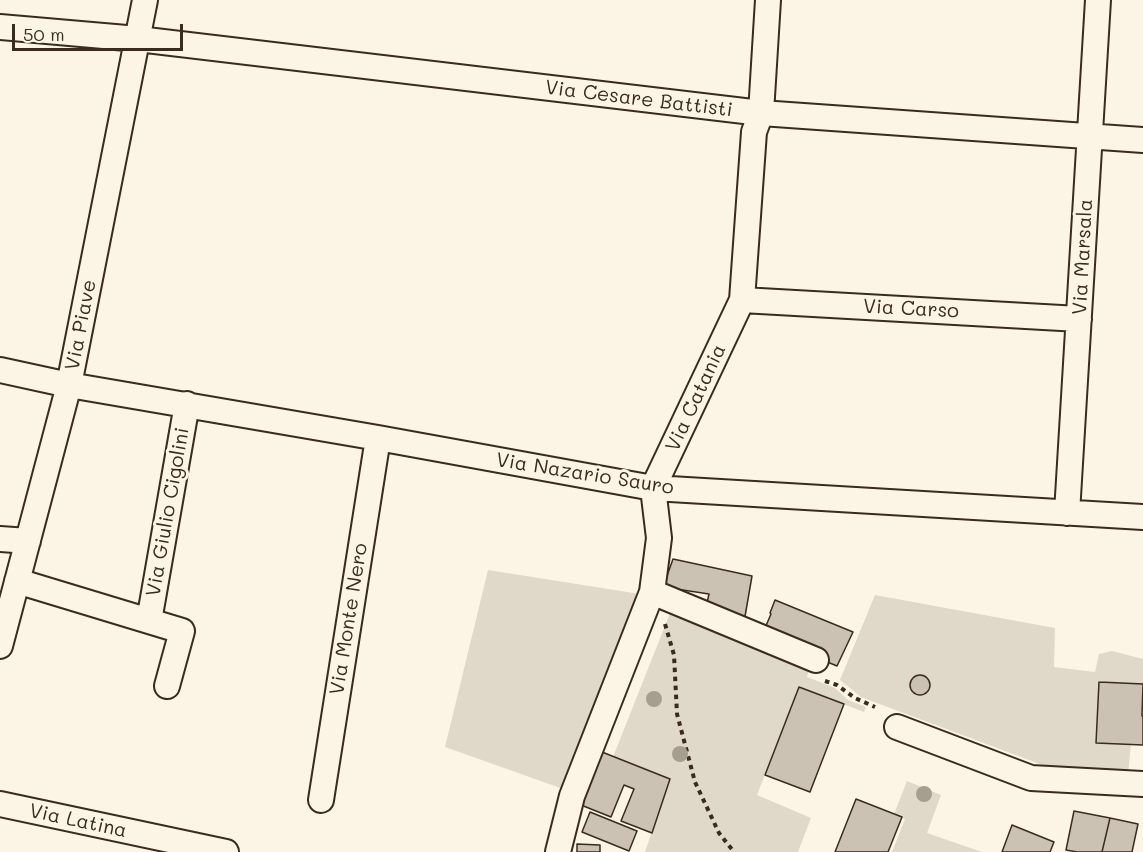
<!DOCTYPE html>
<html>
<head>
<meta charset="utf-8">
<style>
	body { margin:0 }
	#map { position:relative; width:1143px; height:852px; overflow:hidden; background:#fcf5e5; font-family:Mali,sans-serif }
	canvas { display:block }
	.scale { position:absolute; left:12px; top:24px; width:171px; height:27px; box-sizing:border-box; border:3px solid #3b2a1e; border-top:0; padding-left:8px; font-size:18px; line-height:21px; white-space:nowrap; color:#3b2a1e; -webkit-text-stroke:4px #fcf5e5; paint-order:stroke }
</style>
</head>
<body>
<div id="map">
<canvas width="1143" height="852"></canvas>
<div class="scale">50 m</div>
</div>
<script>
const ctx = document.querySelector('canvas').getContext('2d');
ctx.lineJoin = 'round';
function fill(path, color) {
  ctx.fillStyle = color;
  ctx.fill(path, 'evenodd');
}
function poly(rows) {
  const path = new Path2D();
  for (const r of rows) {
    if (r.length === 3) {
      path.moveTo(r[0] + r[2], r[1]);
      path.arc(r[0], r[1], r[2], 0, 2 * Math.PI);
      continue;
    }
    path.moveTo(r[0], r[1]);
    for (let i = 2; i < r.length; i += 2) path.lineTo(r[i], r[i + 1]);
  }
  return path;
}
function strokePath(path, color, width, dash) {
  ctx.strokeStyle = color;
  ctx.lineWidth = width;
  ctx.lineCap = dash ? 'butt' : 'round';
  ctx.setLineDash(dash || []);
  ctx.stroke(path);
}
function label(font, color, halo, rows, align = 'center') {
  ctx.font = font + ' Mali,sans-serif';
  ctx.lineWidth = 6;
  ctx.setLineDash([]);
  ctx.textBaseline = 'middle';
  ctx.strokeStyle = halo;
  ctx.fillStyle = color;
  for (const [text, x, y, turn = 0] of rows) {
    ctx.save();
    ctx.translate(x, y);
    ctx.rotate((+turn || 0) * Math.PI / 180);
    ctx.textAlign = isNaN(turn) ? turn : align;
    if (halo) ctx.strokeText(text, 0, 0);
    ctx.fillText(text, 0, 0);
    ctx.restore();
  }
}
fill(poly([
	[488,570,640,594,566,790,445,747],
	[875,595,1055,628,1054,667,1095,672,1099,654,1112,651,1143,659,1143,684,1099,682,1096,742,1131,744,1128,774,1061,772,861,697,840,680],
	[670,613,809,669,807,677,835,688,848,700,866,707,864,712,799,687,757,795,811,818,798,852,645,852,670,779,613,757],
	[907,781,941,795,927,833,982,852,892,852,905,819,894,814]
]), '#e0d8c8');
const building = poly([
	[673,559,752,576,743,628,705,612,709,594,663,587,673,559],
	[775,600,853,632,837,666,762,635,771,614,770,613,775,600],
	[920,685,10],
	[1099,682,1143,684,1142,716,1143,716,1143,745,1096,743,1099,682],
	[799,687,844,704,810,792,765,775,799,687],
	[602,752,670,779,652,833,621,821,634,789,624,785,611,817,581,805,602,752],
	[856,799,902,817,888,852,835,852,856,799],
	[1074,811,1110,818,1102,852,1077,852,1066,850,1074,811],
	[590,812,637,831,629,851,582,832,590,812],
	[1110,818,1138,824,1132,852,1102,852,1110,818],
	[1012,825,1054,842,1050,852,1002,852,1012,825],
	[577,844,600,845,600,852,577,852,577,844]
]);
fill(building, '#ccc2b3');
strokePath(building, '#3b2a1e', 1.5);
const minor = poly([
	[0,27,138,39,761,113,1143,140],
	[742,300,1079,319],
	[0,370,69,385,378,438,653,488,1143,517],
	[1067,513,1098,0],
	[0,539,28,541],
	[17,581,149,621,187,404],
	[652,592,816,660],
	[149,621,182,631,167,686],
	[0,646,69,385,145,0],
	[897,727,1031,778,1143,784],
	[321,800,378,438],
	[0,804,226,852],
	[558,852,572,796,652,592,659,538,653,488,742,300,754,132,761,113,768,0]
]);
strokePath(minor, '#3b2a1e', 28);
strokePath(poly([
	[665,624,674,655,677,714,695,782,719,833,734,852],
	[825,681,837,685,855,698,875,707]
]), '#3b2a1e', 4, [4.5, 4.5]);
strokePath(minor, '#fcf5e5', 24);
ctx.fillStyle = '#a89e8f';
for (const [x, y] of [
	[654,699],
	[680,754],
	[924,794]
]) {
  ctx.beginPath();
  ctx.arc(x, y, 8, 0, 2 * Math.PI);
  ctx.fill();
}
label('20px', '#3b2a1e', '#fcf5e5', [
	["Via Cesare Battisti",639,99,7],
	["Via Marsala",1083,257,-87],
	["Via Carso",911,309,3],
	["Via Piave",81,325,-79],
	["Via Catania",696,398,-65],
	["Via Nazario Sauro",585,474,9],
	["Via Giulio Cigolini",168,512,-80],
	["Via Monte Nero",349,619,-81],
	["Via Latina",78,821,12]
]);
</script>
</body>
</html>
